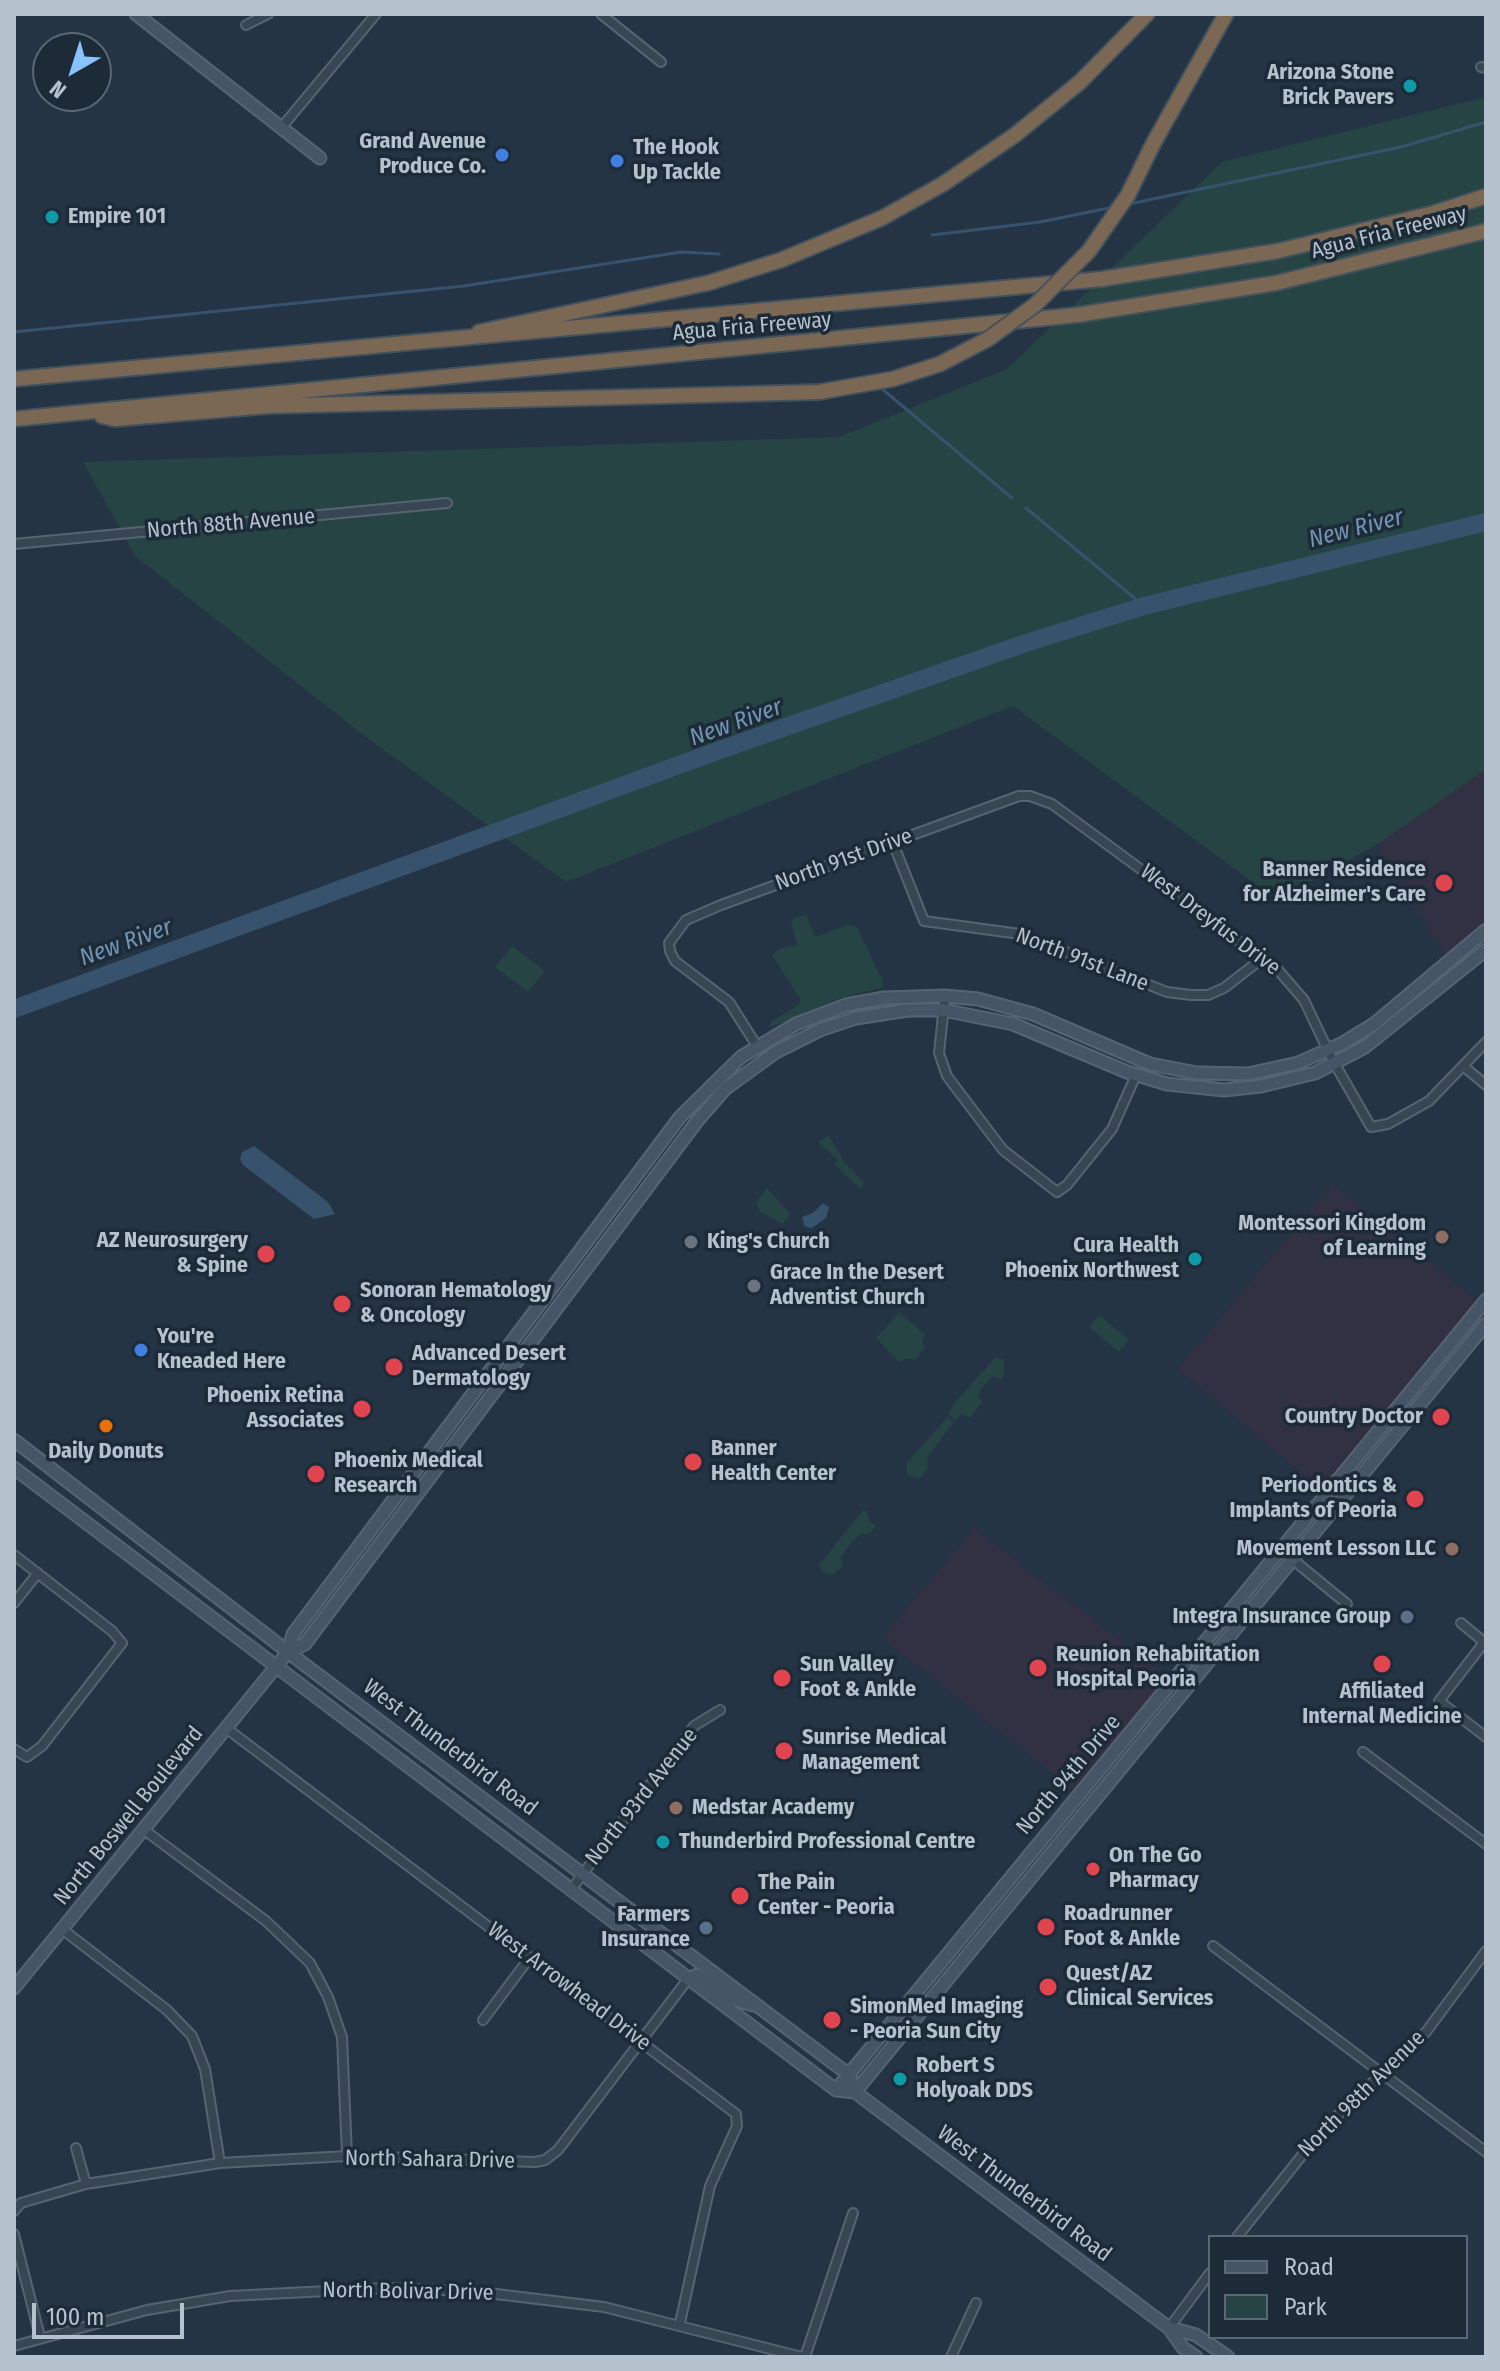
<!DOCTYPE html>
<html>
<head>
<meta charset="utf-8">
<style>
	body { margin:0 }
	#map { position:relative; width:1500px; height:2371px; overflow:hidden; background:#243444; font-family:"Fira Sans Condensed",sans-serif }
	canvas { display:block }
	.frame { position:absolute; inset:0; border:16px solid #b5c1cd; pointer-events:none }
	.legend { position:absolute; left:1208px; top:2235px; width:260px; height:104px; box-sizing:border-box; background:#1d2b38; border:2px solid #5a6774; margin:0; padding:10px 14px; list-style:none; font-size:24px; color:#b5c1cd }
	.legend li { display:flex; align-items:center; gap:16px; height:40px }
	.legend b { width:40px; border:2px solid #5a6774 }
	.north { position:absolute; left:32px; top:32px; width:80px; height:80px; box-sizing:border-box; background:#1d2b38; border:2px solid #5a6774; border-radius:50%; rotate:219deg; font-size:22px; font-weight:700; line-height:32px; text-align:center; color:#b5c1cd }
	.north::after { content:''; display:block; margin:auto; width:28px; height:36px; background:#88c2ff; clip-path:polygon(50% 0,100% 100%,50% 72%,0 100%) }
	.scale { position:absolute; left:32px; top:2303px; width:152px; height:36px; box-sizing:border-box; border:4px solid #b5c1cd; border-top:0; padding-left:10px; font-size:24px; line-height:28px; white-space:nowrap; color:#b5c1cd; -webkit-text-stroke:6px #1d2b38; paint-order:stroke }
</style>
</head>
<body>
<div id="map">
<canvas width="1500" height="2371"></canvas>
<div class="frame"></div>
<ul class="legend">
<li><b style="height:10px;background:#465566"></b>Road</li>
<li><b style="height:22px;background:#264444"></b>Park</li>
</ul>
<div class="north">N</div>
<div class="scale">100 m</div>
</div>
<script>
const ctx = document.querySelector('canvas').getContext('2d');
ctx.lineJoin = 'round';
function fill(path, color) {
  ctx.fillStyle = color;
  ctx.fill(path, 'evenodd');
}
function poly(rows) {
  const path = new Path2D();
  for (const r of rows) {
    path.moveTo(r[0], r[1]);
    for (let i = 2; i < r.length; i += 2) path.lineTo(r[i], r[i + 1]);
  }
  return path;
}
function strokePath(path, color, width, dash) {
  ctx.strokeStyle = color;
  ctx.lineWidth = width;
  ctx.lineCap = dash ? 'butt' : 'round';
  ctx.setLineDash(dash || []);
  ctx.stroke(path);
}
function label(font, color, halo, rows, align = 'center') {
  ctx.font = font + ' "Fira Sans Condensed",sans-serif';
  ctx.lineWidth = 7;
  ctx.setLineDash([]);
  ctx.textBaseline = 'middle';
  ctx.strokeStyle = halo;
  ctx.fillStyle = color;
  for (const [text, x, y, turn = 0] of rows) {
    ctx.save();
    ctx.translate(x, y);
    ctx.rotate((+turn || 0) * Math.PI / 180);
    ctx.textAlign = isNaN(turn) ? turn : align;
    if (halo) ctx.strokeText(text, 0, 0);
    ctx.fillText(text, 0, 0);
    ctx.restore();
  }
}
fill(poly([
	[1486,769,1486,921,1445,955,1378,844],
	[1333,1184,1476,1301,1322,1490,1178,1369],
	[974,1529,1168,1677,1075,1791,882,1638]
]), '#323143');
fill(poly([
	[1486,97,1486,769,1378,844,1277,900,1013,706,566,882,366,737,135,556,83,462,839,437,1007,369,1222,162],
	[806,914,815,937,847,925,856,926,883,981,881,988,840,998,771,1027,770,1022,799,1005,800,999,772,955,781,948,797,945,791,924,794,918],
	[512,946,545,971,528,992,495,967],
	[829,1135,845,1163,864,1183,860,1189,834,1164,838,1160,818,1142],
	[767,1188,791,1214,783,1224,760,1212,756,1202],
	[899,1313,925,1334,922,1342,925,1347,915,1360,907,1358,899,1362,876,1338],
	[1099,1315,1129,1340,1119,1352,1089,1327],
	[996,1357,1004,1360,1004,1375,1000,1380,993,1376,984,1385,978,1395,982,1402,970,1418,963,1414,955,1420,948,1414,956,1401],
	[948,1416,954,1422,927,1457,928,1468,923,1475,920,1479,907,1474,906,1464],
	[863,1510,868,1512,869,1521,876,1526,869,1534,861,1534,852,1542,840,1558,843,1566,832,1575,823,1572,819,1565]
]), '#264444');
fill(poly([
	[254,1146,328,1202,335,1214,314,1219,243,1165,240,1159,242,1152],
	[823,1203,829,1207,826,1218,812,1228,805,1227,802,1217,813,1213]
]), '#36526c');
strokePath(poly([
	[1129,204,1401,147,1486,122],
	[932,235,1040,222,1114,207],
	[14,332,464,286,681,252,719,254],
	[881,388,1012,498],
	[1026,508,1144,606]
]), '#36526c', 3);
strokePath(poly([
	[14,1009,717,751,1026,643,1144,606,1486,522]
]), '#36526c', 18);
const street = poly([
	[601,14,661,62],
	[246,25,268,14],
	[1481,67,1486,68],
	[281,128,376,14],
	[14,544,447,503],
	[893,843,924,921,1020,934,1167,992,1191,995,1208,995,1224,988,1264,957],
	[945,996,939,1053,947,1076,1003,1150,1057,1192,1067,1185,1112,1129,1136,1075],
	[757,1046,729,1002,675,961,670,951,669,943,686,920,721,905,1019,796,1030,796,1052,804,1278,970,1304,1000,1332,1059,1371,1127,1388,1124,1429,1101,1486,1042],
	[1463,1066,1486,1085],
	[14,1555,112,1631,122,1643,42,1746,27,1757,14,1749],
	[1292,1559,1347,1604],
	[14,1603,38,1573],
	[1461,1623,1484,1642],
	[1486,1640,1439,1701,1486,1737],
	[226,1728,736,2114,737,2126,710,2186,680,2323],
	[1363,1752,1486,1844],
	[143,1829,266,1921,310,1963,328,1997,342,2037,347,2156],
	[570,1891,694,1726,720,1710],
	[62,1929,167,2010,192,2036,205,2069,220,2163],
	[1213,1946,1486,2152],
	[483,2020,530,1957],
	[76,2148,86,2184],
	[14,2211,21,2203,86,2184,220,2163,347,2156,535,2162,545,2160,558,2150,688,1979],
	[14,2234,40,2337],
	[1237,2237,1323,2129,1426,2032,1486,1951],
	[1169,2328,1210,2273],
	[14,2346,147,2310,230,2296,385,2288,471,2291,604,2307,802,2357],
	[805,2357,853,2213],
	[951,2357,976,2303]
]);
const secondary = poly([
	[136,14,320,158],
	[14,1440,305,1665,840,2068,849,2074,855,2092],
	[14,1468,836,2090,855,2092,1169,2328,1183,2348,1196,2357],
	[288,1652,305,1644,698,1120,725,1089,776,1052,820,1030,856,1018,908,1010,943,1010,1013,1024,1127,1072,1167,1084,1224,1090,1261,1086,1315,1073,1365,1047,1486,950],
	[688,1979,697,1975,734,1999,752,2005],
	[14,1988,288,1652,293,1634,680,1117,741,1057,796,1024,846,1005,884,998,945,996,978,999,1033,1014,1150,1064,1197,1073,1248,1074,1298,1063,1343,1043,1374,1024,1486,930],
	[836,2090,1486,1300],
	[855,2092,1486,1324],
	[1170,2328,1196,2335,1228,2357]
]);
const highway = poly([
	[1153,144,1226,14],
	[479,332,708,283,781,260,882,218,943,184,1015,135,1080,82,1147,14],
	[14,379,1102,279,1278,251,1434,213,1486,196],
	[102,416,115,419,268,406,782,393],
	[14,419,1077,315,1276,283,1486,231]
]);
strokePath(street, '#566470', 12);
strokePath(secondary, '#566470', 15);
strokePath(highway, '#43515d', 18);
strokePath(street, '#384653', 8);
strokePath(secondary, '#465566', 11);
strokePath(highway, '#7a6855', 14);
const highwayBridge = poly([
	[782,393,819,392,893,379,940,364,988,339,1035,305,1089,251,1128,195,1153,144]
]);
strokePath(highwayBridge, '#43515d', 18, []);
strokePath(highwayBridge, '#7a6855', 14);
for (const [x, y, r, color] of [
	[1410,86,8,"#0f9aa8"],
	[502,155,8,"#3f7fe0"],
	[617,161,8,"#3f7fe0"],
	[52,217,8,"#0f9aa8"],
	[1444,883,10,"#e0444e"],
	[1442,1237,8,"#8d6e63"],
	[691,1242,8,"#6b7280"],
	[266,1254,10,"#e0444e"],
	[1195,1259,8,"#0f9aa8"],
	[754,1286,8,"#6b7280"],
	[342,1304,10,"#e0444e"],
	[141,1350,8,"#3f7fe0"],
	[394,1367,10,"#e0444e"],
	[362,1409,10,"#e0444e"],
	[1441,1417,10,"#e0444e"],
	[106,1426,8,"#e8710a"],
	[693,1462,10,"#e0444e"],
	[316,1474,10,"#e0444e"],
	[1415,1499,10,"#e0444e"],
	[1452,1549,8,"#8d6e63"],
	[1407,1617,8,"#5c6f8a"],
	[1382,1664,10,"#e0444e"],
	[1038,1668,10,"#e0444e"],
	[782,1678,10,"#e0444e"],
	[784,1751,10,"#e0444e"],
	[676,1808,8,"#8d6e63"],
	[663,1842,8,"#0f9aa8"],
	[1093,1869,8,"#e0444e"],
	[740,1896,10,"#e0444e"],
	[1046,1927,10,"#e0444e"],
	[706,1928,8,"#5c6f8a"],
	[1048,1987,10,"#e0444e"],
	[832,2020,10,"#e0444e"],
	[900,2079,8,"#0f9aa8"]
]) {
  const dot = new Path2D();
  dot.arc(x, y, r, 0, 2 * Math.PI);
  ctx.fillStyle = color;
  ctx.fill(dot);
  strokePath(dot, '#1d2b38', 3);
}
label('bold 22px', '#b5c1cd', '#1d2b38', [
	["Arizona Stone",1394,73,"right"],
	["Brick Pavers",1394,98,"right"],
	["Grand Avenue",486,142,"right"],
	["Produce Co.",486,167,"right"],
	["The Hook",633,148],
	["Up Tackle",633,173],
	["Empire 101",68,217],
	["Banner Residence",1426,870,"right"],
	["for Alzheimer's Care",1426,895,"right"],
	["Montessori Kingdom",1426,1224,"right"],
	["of Learning",1426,1249,"right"],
	["AZ Neurosurgery",248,1241,"right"],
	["& Spine",248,1266,"right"],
	["King's Church",707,1242],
	["Cura Health",1179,1246,"right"],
	["Phoenix Northwest",1179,1271,"right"],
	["Grace In the Desert",770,1273],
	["Adventist Church",770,1298],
	["Sonoran Hematology",360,1291],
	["& Oncology",360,1316],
	["You're",157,1337],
	["Kneaded Here",157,1362],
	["Advanced Desert",412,1354],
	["Dermatology",412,1379],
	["Phoenix Retina",344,1396,"right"],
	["Associates",344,1421,"right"],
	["Country Doctor",1423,1417,"right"],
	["Banner",711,1449],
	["Health Center",711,1474],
	["Daily Donuts",106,1452,"center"],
	["Phoenix Medical",334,1461],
	["Research",334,1486],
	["Periodontics &",1397,1486,"right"],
	["Implants of Peoria",1397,1511,"right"],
	["Movement Lesson LLC",1436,1549,"right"],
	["Integra Insurance Group",1391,1617,"right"],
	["Reunion Rehabiitation",1056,1655],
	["Hospital Peoria",1056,1680],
	["Sun Valley",800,1665],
	["Foot & Ankle",800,1690],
	["Affiliated",1382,1692,"center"],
	["Internal Medicine",1382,1717,"center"],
	["Sunrise Medical",802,1738],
	["Management",802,1763],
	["Medstar Academy",692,1808],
	["Thunderbird Professional Centre",679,1842],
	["On The Go",1109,1856],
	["Pharmacy",1109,1881],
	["The Pain",758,1883],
	["Center - Peoria",758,1908],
	["Roadrunner",1064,1914],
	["Foot & Ankle",1064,1939],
	["Farmers",690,1915,"right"],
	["Insurance",690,1940,"right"],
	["Quest/AZ",1066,1974],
	["Clinical Services",1066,1999],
	["SimonMed Imaging",850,2007],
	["- Peoria Sun City",850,2032],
	["Robert S",916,2066],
	["Holyoak DDS",916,2091]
], 'left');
label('22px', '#b5c1cd', '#1d2b38', [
	["Agua Fria Freeway",1389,233,-14],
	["Agua Fria Freeway",752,327,-5],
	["North 88th Avenue",231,524,-5],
	["North 91st Drive",844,860,-20],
	["West Dreyfus Drive",1210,920,37],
	["North 91st Lane",1082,960,21],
	["West Thunderbird Road",450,1748,37],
	["North 94th Drive",1069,1775,-50],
	["North 93rd Avenue",642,1797,-52],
	["North Boswell Boulevard",129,1816,-51],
	["West Arrowhead Drive",569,1987,37],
	["North 98th Avenue",1362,2094,-45],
	["North Sahara Drive",430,2160,1],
	["West Thunderbird Road",1024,2194,37],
	["North Bolivar Drive",408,2292,1]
]);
label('italic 24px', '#7395b3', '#1d2b38', [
	["New River",1356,529,-14],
	["New River",736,723,-20],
	["New River",126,943,-20]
]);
</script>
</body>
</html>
